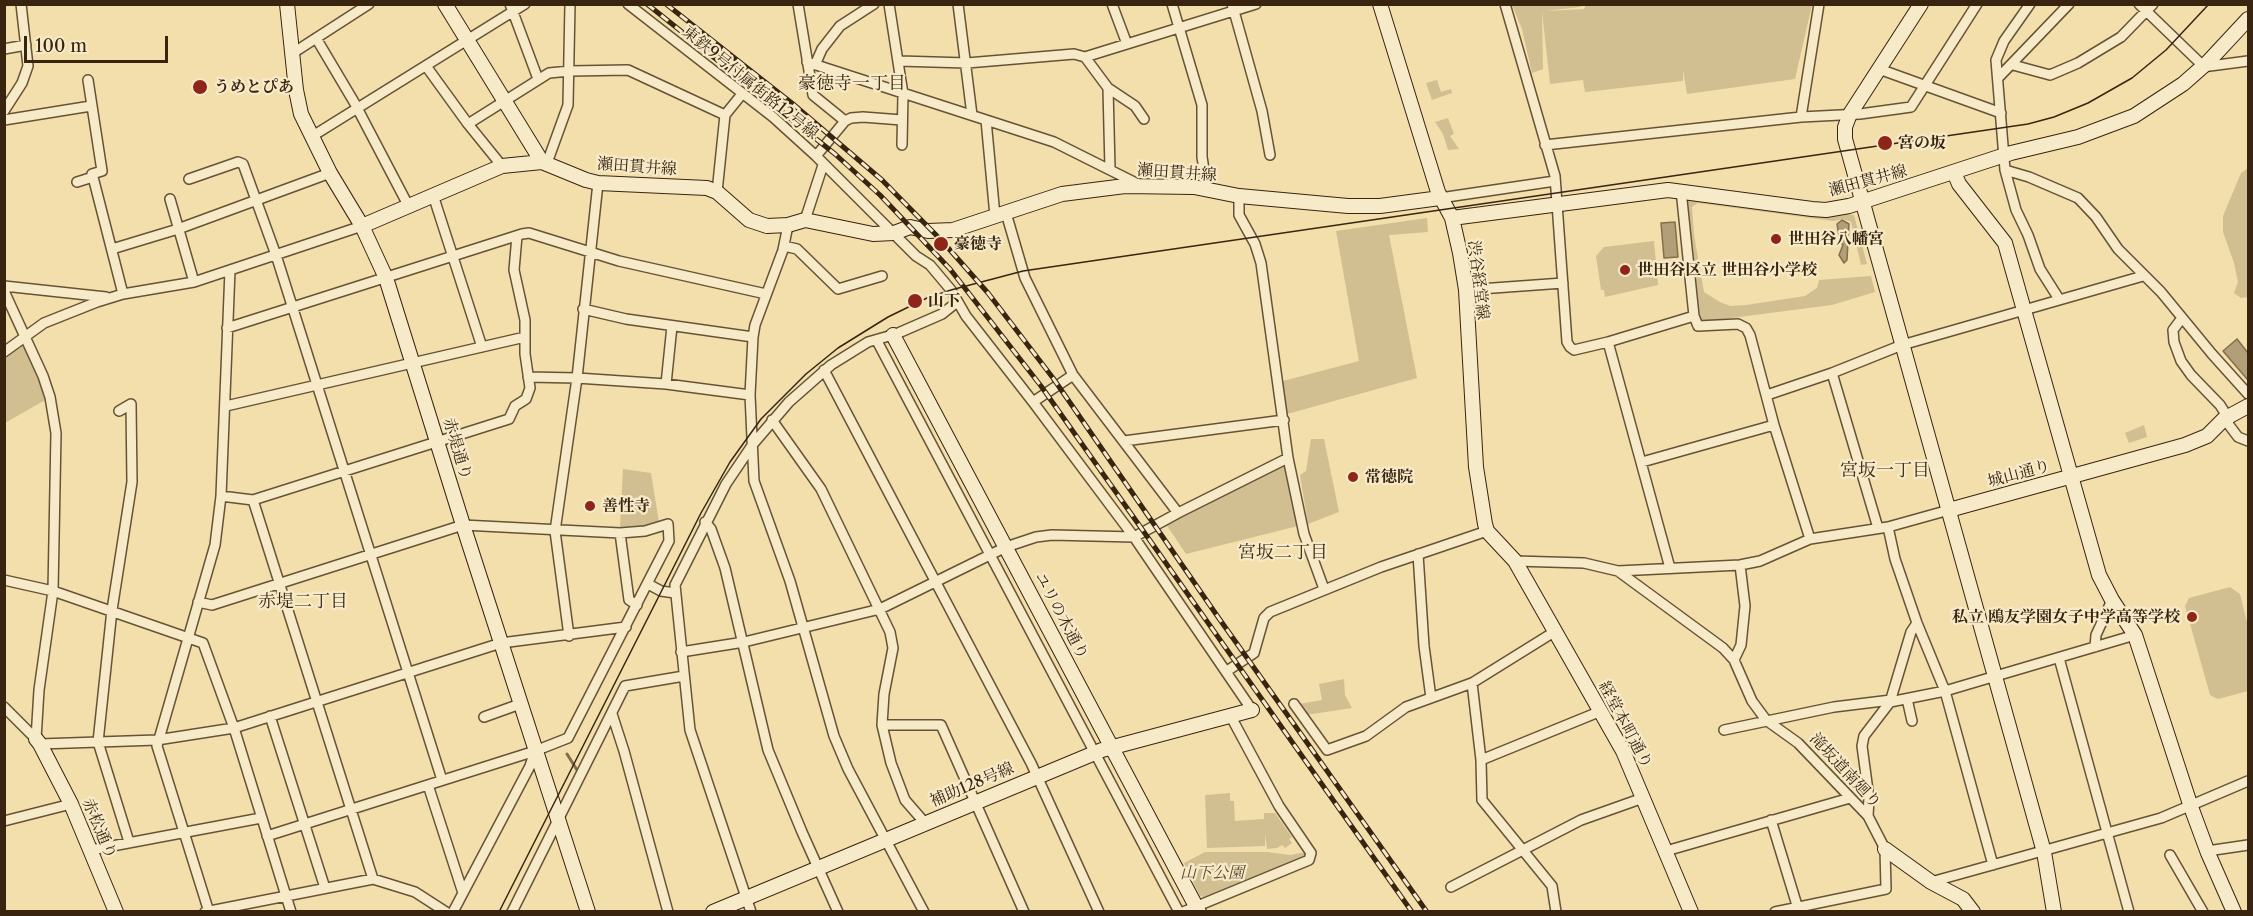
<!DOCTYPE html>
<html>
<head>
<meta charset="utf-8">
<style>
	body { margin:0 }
	#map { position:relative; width:2253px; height:916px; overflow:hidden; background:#f2dfac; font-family:"Libre Caslon Text",serif }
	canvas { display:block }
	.frame { position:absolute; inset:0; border:6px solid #38240f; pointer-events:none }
	.scale { position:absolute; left:24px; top:36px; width:144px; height:27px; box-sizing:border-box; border:3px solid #38240f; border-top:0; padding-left:8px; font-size:18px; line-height:21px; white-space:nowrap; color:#38240f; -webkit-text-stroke:4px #f7eac9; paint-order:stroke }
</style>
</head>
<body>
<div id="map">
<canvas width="2253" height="916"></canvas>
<div class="frame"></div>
<div class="scale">100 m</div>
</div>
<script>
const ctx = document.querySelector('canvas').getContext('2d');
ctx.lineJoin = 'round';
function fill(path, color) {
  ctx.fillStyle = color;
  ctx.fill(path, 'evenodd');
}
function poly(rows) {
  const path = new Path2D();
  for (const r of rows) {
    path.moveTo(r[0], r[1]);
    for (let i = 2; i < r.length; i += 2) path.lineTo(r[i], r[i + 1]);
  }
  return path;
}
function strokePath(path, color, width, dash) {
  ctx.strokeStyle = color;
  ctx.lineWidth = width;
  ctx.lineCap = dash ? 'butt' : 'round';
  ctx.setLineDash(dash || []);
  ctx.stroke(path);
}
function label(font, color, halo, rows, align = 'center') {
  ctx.font = font + ' "Libre Caslon Text","Noto Serif JP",serif';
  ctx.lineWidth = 4.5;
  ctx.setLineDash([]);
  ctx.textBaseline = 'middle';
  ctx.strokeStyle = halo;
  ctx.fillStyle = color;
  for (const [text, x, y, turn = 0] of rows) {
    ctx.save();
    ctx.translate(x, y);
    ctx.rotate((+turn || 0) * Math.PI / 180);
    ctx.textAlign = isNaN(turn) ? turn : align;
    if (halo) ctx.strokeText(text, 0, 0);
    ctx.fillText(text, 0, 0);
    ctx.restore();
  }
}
fill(poly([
	[1586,5,1586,4,1812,5,1795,79,1687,94,1683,70,1683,81,1585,92,1583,80,1550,84,1542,11,1543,69,1532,73,1522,29,1512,5,1582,5,1580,7,1545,11,1584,9],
	[1437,80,1441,92,1451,89,1452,93,1432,100,1426,83],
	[1448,118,1454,134,1450,136,1459,149,1448,150,1443,134,1435,122],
	[2248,168,2248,297,2241,298,2234,293,2238,282,2234,263,2223,232,2223,216,2241,173],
	[1686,196,1854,215,1867,264,1861,265,1851,222,1843,219,1833,221,1698,203,1692,207,1694,235,1704,292,1720,302,1730,306,1746,305,1805,296,1817,288,1819,280,1871,276,1875,292,1832,305,1700,322],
	[1427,218,1428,232,1389,235,1417,378,1287,414,1283,381,1359,361,1336,231],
	[1654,241,1658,285,1605,297,1604,290,1601,290,1596,256,1604,247],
	[19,345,25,346,47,399,5,423,5,357],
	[2144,425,2147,437,2129,443,2125,433],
	[1311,439,1324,439,1339,512,1308,524,1300,475,1306,471],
	[1282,464,1287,466,1298,526,1186,554,1166,524],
	[623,469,651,473,659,522,642,528,620,528],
	[2230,587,2240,594,2248,626,2248,691,2218,699,2210,695,2185,606,2189,598],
	[1344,679,1345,695,1352,708,1306,715,1299,704,1322,700,1319,684],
	[1230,793,1230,801,1234,801,1235,821,1264,819,1264,813,1275,813,1292,837,1289,839,1292,843,1285,848,1282,845,1277,848,1267,849,1265,834,1265,846,1207,848,1205,795],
	[1205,852,1268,852,1290,855,1306,852,1305,859,1207,898,1200,896,1184,863]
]), '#d2bf91');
const water = poly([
	[1842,220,1849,224,1847,260,1844,263,1839,255,1843,245,1840,242,1837,224,1842,220],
	[1675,222,1678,257,1664,258,1661,223,1675,222],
	[2237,339,2248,353,2248,377,2247,379,2223,351,2237,339]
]);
fill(water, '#b39f77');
strokePath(water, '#826e4d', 1.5);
strokePath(poly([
	[567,754,577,770]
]), '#826e4d', 3);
const street = poly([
	[510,4,538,79],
	[628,4,773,117,816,156,916,256,930,265,951,290,966,316,1033,402,1134,537,1252,710],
	[798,4,813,95,845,121],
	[889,4,903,94,902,145],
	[958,4,972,115],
	[1112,4,1127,44],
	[1172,4,1202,105,1202,157,1207,189],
	[1232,4,1262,111,1270,155],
	[1505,4,1555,176,1567,342,1570,347,1574,350,1608,342,1694,316],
	[2030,4,2004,41,1996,60,2005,170,2029,177,2078,198,2096,217,2118,249,2161,292,2212,354,2248,394],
	[2139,4,2198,61,2202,67,2248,61],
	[316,38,354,102,408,205],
	[4,49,26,45],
	[293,53,369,4],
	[1085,57,1108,88,1135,106,1144,119],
	[899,61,967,63,1074,54,1085,57,1256,4],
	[807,62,1054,142,1138,184],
	[815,65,822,49,840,26,874,4],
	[2013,65,2050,75,2078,63,2121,37,2153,4],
	[426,66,468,124,502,166],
	[1879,69,2001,113],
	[1998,78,2069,4],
	[1108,88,1110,169],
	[4,111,22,83,28,66,21,4],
	[1801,117,1819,4],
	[4,120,91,106],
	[986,120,995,216],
	[468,124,549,73,570,71,628,70,725,115],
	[311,137,525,4],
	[1545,145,1801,117,1860,114,1911,107,1977,4],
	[816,156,845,121,851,118,863,117,902,120],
	[547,163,568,105,570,4],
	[2005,170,2016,210,2028,235,2040,269,2059,299],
	[93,177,123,294],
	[189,179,238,162,243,164,276,255,442,780],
	[77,182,93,177,92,174,102,171,88,80],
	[1681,190,1694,316,1698,326,1738,324,1746,328,1750,335,1774,425,1810,539],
	[717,192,725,115,742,94],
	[433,195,482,347],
	[1239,196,1239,215,1255,244,1261,263,1288,458,1304,534,1324,589],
	[1440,198,1555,181],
	[170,199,194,282],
	[1006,213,1025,278,1073,375,1178,513],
	[805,220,823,165],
	[788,225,783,250,755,325,753,337,750,395,754,481,790,581,834,736,848,769,924,912],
	[784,246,797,249,838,289,882,276],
	[112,249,178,229,330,173],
	[4,286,106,297],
	[1466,290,1563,283],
	[4,291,43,376,50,397,56,433,53,591,39,690,36,739],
	[583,309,626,319,753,337],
	[2182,318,2173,330,2174,342,2181,361,2191,375,2220,405,2227,416,2229,425,2238,437,2248,441],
	[227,328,522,234,529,233,619,261,766,294],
	[877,341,1179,912],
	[1608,342,1670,568],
	[4,352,44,323,97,302,123,294,194,282,362,226],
	[824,370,1031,763,1099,912],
	[1832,373,1878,528],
	[528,377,577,378,666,384,750,395],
	[666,384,672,326],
	[1767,395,1832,373,1902,345,2143,276],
	[1033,402,1073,375],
	[226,406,525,337],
	[119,411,131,404,132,482,112,610,98,742,129,842],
	[772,420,821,489,890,632,893,648,884,694,882,725,891,763,905,800,925,823],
	[1124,441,1284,420],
	[1642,462,1774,425],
	[221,496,253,500,509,419,515,406,526,399,530,388,525,354,525,320,514,270,517,236],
	[253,500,373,879],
	[705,522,711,529,725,568,768,750,802,832,838,912],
	[1888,527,1895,559,1917,623,1945,691,1993,865],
	[620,533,629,600,637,605],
	[1418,554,1424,646,1431,698],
	[1515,561,1584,563,1618,571,1723,648,1734,660,1752,701,1766,720,1798,743,1868,816,1885,849,1886,889,1775,912],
	[1618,571,1740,565,1760,561,1810,539,1888,527,1949,510],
	[4,580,53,591,203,643,234,728,291,912],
	[648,584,661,591,675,593],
	[198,602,212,605,463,525,620,533,645,531,668,524,669,541,568,738,535,751,267,836],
	[569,636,555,531,577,378,598,183],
	[2095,647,2096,635,2112,600],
	[681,652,744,642,880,609,1006,547,1036,537,1052,535,1134,537,1178,513,1288,458],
	[2059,658,2129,912],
	[1734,660,1741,645,1745,606,1740,565],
	[1227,671,1254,653,1264,618,1270,612,1381,567,1487,531],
	[1472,683,1481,760,1482,800,1552,886,1556,912],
	[1907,699,1912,721],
	[1890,702,1945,691,2135,635],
	[1294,704,1327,750,1366,736,1406,707,1472,683,1554,632],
	[4,707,36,739],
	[612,714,624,751,668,912],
	[270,716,325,888],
	[484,717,520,704],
	[882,725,941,725,1024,912],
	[1724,730,1834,707,1891,700],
	[40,744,157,740,234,728,501,643,626,627],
	[1481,760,1601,711],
	[428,785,463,893],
	[1868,816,1869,798,1862,746,1864,736,1890,702,1911,632,1917,623],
	[1771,820,1799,912],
	[4,821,71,804],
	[91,850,261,818],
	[1666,851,1850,798],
	[2208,853,2214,850,2248,845],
	[2170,855,2203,912],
	[1931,882,2161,818,2248,781],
	[1451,887,1581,820,1643,798],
	[205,912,373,879,415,892,446,912],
	[209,912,157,746,215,545,221,496,230,270],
	[453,912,530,766,535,751],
	[512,912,625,686,684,676],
	[751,912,690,730,675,585,726,484,753,444,789,402,831,365,868,342,896,334,942,314,957,302],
	[1183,912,1309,860,1311,853,1279,806,1230,715]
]);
const secondary = poly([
	[287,4,296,90,301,114,330,173,362,226,386,278,463,525,588,912],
	[445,4,542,162],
	[1380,4,1438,192,1452,218,1460,253,1466,290,1476,467,1485,524,1487,531,1515,561,1623,751,1691,912],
	[1921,4,1850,114,1845,127,1845,139,2044,852,2054,912],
	[1954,172,1959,184,2005,243,2099,575,2112,600,2135,635,2191,807,2208,853,2234,912],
	[1452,218,1668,190,1812,209,1826,210,1849,206,2011,153,2078,137,2134,116,2183,84,2208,62,2248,19],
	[362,226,502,166,542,162,586,180,598,183,707,188,717,192,749,220,767,226,788,225,805,220,873,234,894,233,910,227,928,231,953,230,1062,194,1125,186,1194,187,1239,196,1348,206,1380,206,1440,198],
	[893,335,1199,912],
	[1949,510,2185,445,2207,436,2224,419,2248,406],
	[36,739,40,744,71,804,116,912],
	[1885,849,1931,882,1963,899,1973,912],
	[713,912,1102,750,1252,710]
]);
strokePath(street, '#665336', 12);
strokePath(secondary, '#38240f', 16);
strokePath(street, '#f7eac9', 9);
strokePath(secondary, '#f7eac9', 14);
strokePath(poly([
	[499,912,701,513,730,462,761,419,806,374,838,348,888,317,927,298,951,290,1023,271,2028,124,2054,117,2088,103,2132,78,2166,50,2209,4]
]), '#38240f', 1.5);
const rail = poly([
	[647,4,835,154,880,195,950,269,1041,386,1412,912],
	[666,4,793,104,882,180,942,241,988,293,1053,378,1218,617,1427,912]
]);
strokePath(rail, '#38240f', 5);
strokePath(rail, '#f7eac9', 3, [9]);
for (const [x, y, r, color] of [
	[200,87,8,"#8f2418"],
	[1885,143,8,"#8f2418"],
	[1776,239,6,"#8f2418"],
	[941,244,8,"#8f2418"],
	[1625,270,6,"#8f2418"],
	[915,301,8,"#8f2418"],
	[1353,477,6,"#8f2418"],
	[590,506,6,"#8f2418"],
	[2192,617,6,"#8f2418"]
]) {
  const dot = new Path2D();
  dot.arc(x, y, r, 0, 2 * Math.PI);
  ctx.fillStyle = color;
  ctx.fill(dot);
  strokePath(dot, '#f7eac9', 2);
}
label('16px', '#38240f', '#f7eac9', [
	["東鉄9号付属街路12号線",750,83,39],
	["瀬田貫井線",637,167,4],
	["瀬田貫井線",1177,173,4],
	["瀬田貫井線",1868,181,-15],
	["渋谷経堂線",1478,280,83],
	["赤堤通り",457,449,73],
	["城山通り",2019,474,-15],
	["ユリの木通り",1061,616,62],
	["経堂本町通り",1625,725,62],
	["滝坂道南廻り",1845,771,47],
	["補助128号線",972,785,-23],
	["赤松通り",99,829,67]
]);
label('bold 16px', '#38240f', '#f7eac9', [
	["うめとぴあ",214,87],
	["宮の坂",1898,143],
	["世田谷八幡宮",1788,239],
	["豪徳寺",954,244],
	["世田谷区立 世田谷小学校",1637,270],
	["山下",928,301],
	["常徳院",1365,477],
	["善性寺",602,506],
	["私立 鴎友学園女子中学高等学校",2180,617,"right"]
], 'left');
label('italic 16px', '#5e4b30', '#f7eac9', [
	["山下公園",1212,873]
]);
label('18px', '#38240f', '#f7eac9', [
	["豪徳寺一丁目",852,84],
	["宮坂一丁目",1885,471],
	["宮坂二丁目",1283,553],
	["赤堤二丁目",303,602]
]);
</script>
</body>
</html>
